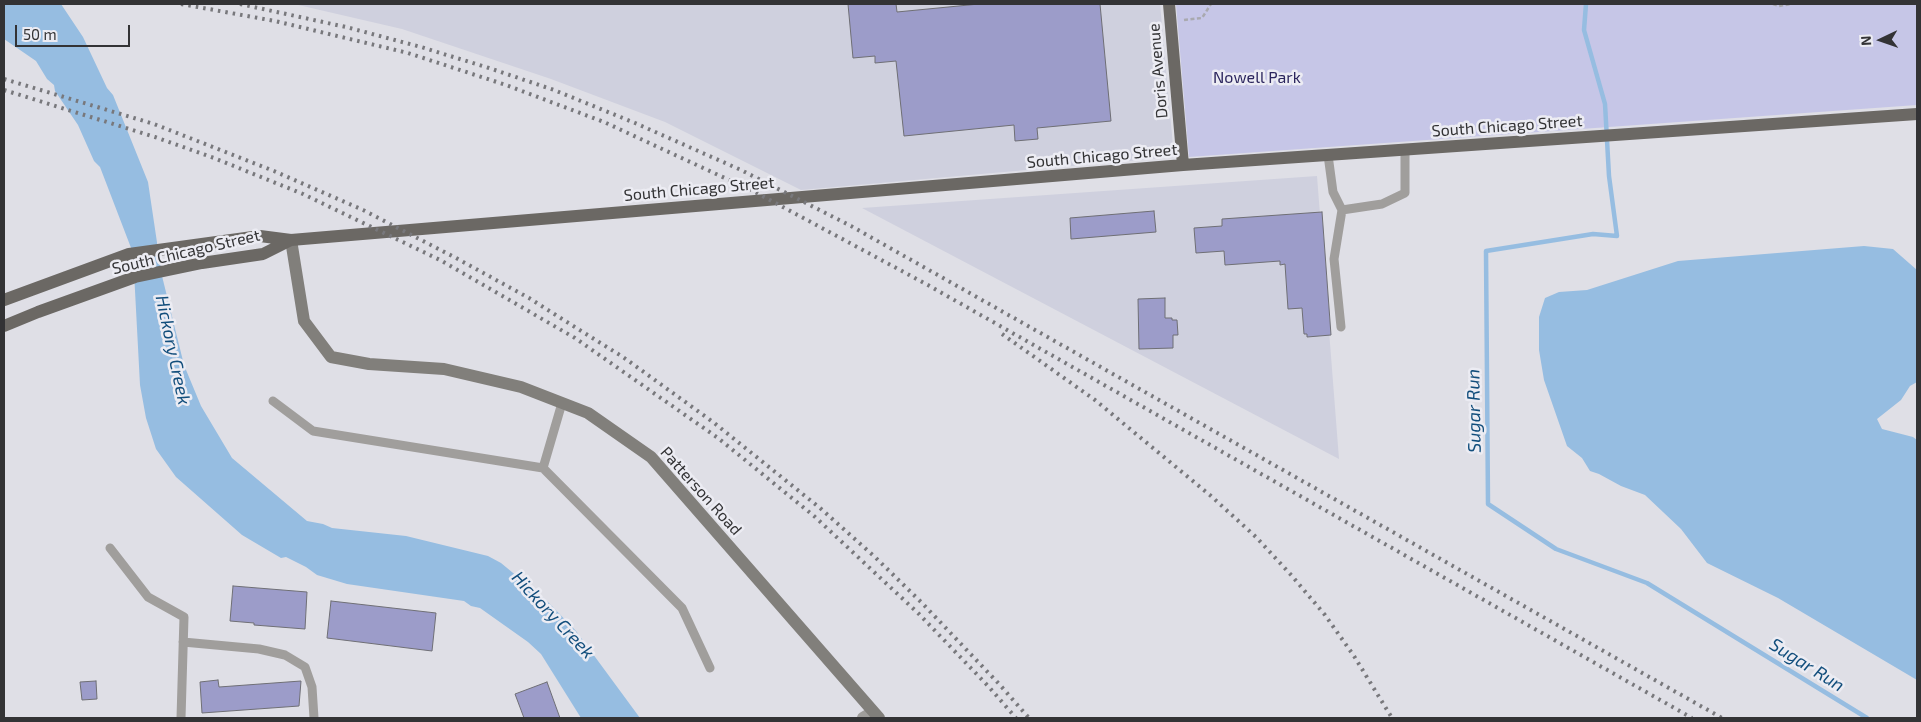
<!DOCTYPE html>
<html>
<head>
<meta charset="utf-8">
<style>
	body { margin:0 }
	#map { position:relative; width:1921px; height:722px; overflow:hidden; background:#dfdfe6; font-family:"Exo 2",sans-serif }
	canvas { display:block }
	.frame { position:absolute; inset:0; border:5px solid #333335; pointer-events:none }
	.north { position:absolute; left:1856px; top:15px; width:50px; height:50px; -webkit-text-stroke:4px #ececf3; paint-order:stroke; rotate:267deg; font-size:14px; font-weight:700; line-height:20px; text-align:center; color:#333335 }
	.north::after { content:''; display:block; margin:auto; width:18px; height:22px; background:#333335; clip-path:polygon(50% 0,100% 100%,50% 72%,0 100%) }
	.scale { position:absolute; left:15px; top:25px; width:115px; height:22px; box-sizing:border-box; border:2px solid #333335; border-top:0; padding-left:6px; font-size:15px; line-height:18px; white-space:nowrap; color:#333335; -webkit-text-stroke:4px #ececf3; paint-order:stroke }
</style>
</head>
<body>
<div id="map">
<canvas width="1921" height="722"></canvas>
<div class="frame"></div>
<div class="north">N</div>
<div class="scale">50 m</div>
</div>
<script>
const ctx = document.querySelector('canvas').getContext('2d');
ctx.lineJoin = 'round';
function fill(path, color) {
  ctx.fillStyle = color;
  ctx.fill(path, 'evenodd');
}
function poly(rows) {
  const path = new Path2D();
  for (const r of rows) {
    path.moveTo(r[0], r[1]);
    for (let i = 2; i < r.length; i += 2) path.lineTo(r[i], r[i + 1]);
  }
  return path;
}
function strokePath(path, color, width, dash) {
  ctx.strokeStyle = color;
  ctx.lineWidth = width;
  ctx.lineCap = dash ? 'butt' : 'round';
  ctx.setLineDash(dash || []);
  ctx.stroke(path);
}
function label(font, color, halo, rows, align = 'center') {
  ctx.font = font + ' "Exo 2",sans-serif';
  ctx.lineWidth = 5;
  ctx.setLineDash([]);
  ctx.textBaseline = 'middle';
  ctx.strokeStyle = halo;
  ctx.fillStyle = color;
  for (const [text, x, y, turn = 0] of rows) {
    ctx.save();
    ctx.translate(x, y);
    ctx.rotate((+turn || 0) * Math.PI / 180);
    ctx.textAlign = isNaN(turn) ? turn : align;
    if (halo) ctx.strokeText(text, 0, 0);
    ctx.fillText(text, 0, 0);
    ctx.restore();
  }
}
fill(poly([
	[294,4,1160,4,1174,157,801,190,665,122,551,79,402,29],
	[1317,176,1339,459,862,208]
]), '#cfd0de');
fill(poly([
	[1176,4,1917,4,1917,105,1189,157]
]), '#c6c6e7');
fill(poly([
	[4,4,61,4,83,37,107,88,113,95,148,182,162,276,184,365,201,406,232,458,307,521,323,524,332,528,406,536,488,556,501,563,547,601,576,631,640,718,581,718,541,654,528,642,480,608,471,606,464,601,347,584,317,575,306,567,286,557,281,558,242,535,176,477,156,449,146,418,140,385,133,253,100,167,94,161,78,125,55,91,54,85,47,79,36,61,4,39],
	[1864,246,1893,249,1917,270,1917,382,1910,386,1901,400,1877,419,1882,429,1913,437,1917,440,1917,680,1778,598,1707,563,1681,529,1645,495,1621,486,1599,474,1590,471,1582,458,1567,446,1544,380,1539,350,1539,317,1545,298,1559,292,1587,290,1678,261]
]), '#96bde1');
strokePath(poly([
	[1586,4,1584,30,1605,104,1609,176,1617,236,1593,234,1486,251,1488,504,1556,549,1647,583,1867,718]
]), '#96bde1', 4.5);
const building = poly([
	[848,4,896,4,897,12,979,4,1100,4,1111,121,1037,128,1038,139,1015,141,1014,125,904,136,896,61,875,63,875,56,853,58,848,4],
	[1154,211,1156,232,1071,239,1070,218,1154,211],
	[1322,212,1331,335,1307,337,1307,334,1304,334,1302,308,1288,309,1285,264,1280,265,1280,261,1225,265,1224,251,1196,253,1194,228,1222,226,1222,219,1322,212],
	[1165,298,1165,318,1172,318,1172,320,1177,320,1178,335,1173,335,1173,348,1139,349,1138,299,1165,298],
	[233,586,307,592,305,629,254,625,254,623,230,621,233,586],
	[331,601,436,613,432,651,327,638,331,601],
	[218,680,219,687,301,681,299,706,202,713,200,682,218,680],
	[96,681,97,699,82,700,80,682,96,681],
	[547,682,560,718,524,718,515,694,547,682]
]);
fill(building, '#9c9cc9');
strokePath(building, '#6f6f75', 1);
strokePath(poly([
	[1773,4,1779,6,1792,4],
	[1184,20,1202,18,1211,4]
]), '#a9a9af', 2.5, [4, 2.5]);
strokePath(poly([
	[1328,155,1333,192,1342,210,1382,204,1405,193,1405,150],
	[1341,327,1334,259,1342,210],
	[273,401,313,431,543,468,562,403],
	[543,468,682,608,710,668],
	[110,548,148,597,184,617,181,718],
	[183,642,259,649,285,655,305,667,312,687,314,718]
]), '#a09e9c', 9);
strokePath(poly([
	[863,718,873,712]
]), '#a09e9c', 12);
strokePath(poly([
	[291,240,304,321,331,357,369,364,444,369,521,387,588,413,651,457,879,718]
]), '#817f7b', 12);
strokePath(poly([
	[1169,4,1183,165],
	[4,300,129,254,260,236,291,240,1183,165,1917,114],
	[4,326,38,312,135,277,202,263,263,254,291,240]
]), '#6b6864', 12);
strokePath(poly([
	[181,4,275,21,408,53,506,85,604,122,755,192,926,284,1692,718],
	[240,4,346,27,421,47,489,68,554,90,635,123,741,170,851,226,1722,718],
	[4,79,154,124,274,171,363,210,456,258,529,298,570,324,623,357,713,422,820,508,875,557,923,604,1000,685,1029,718],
	[4,90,155,137,214,158,303,194,440,260,575,338,718,438,814,516,919,614,989,687,1016,718],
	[1002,334,1095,400,1211,496,1256,537,1292,576,1325,615,1354,656,1392,718]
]), '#78787c', 4, [2.5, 5]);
label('16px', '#333335', '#ececf3', [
	["Doris Avenue",1158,71,-95],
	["South Chicago Street",1507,126,-4],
	["South Chicago Street",1102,156,-5],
	["South Chicago Street",699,189,-5],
	["South Chicago Street",186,252,-13],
	["Patterson Road",701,491,48]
]);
label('16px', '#2c265e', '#ececf3', [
	["Nowell Park",1257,78]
]);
label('italic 18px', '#124e7c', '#ececf3', [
	["Hickory Creek",173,350,78],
	["Sugar Run",1474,411,-91],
	["Hickory Creek",553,615,47],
	["Sugar Run",1807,665,32]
]);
</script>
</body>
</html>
